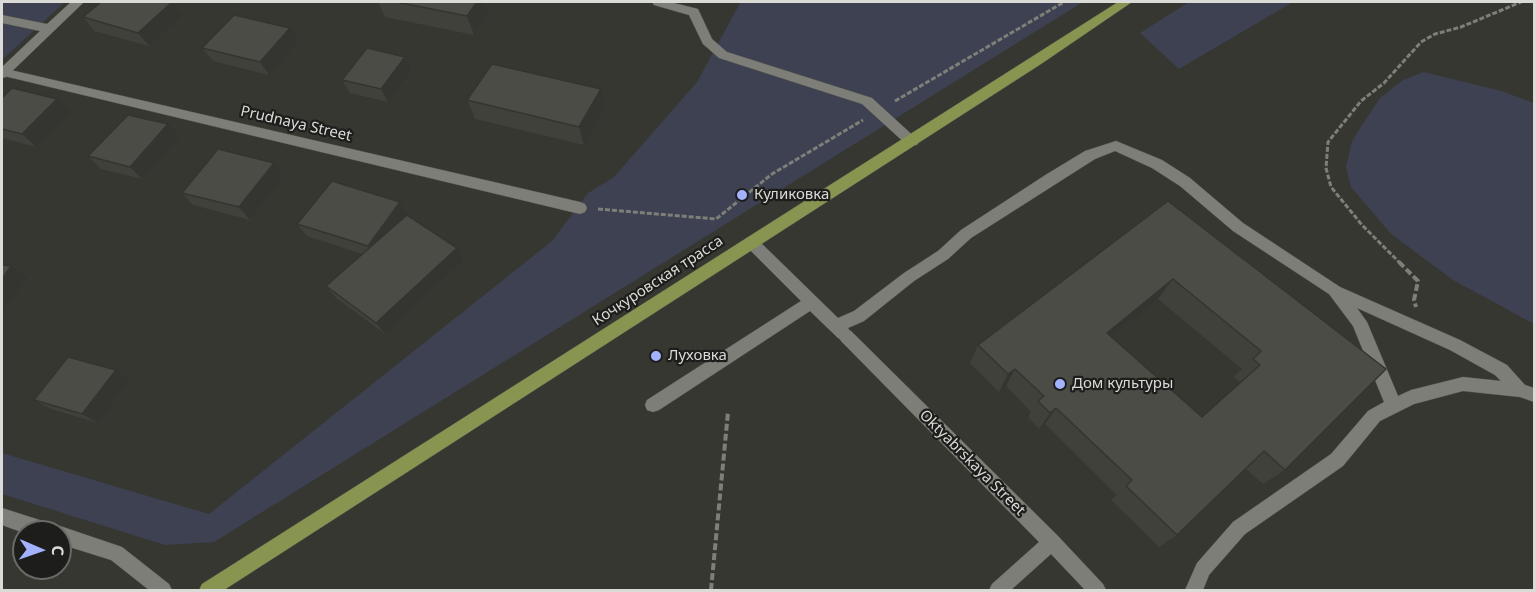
<!DOCTYPE html>
<html>
<head>
<meta charset="utf-8">
<style>
	body { margin:0 }
	#map { position:relative; width:1536px; height:592px; overflow:hidden; background:#353730; font-family:"Noto Sans",sans-serif }
	canvas { display:block }
	.frame { position:absolute; inset:0; border:3px solid #dadbd7; pointer-events:none }
	.north { position:absolute; left:12px; top:520px; width:60px; height:60px; box-sizing:border-box; background:#1d1e1b; border:2px solid #696a66; border-radius:50%; rotate:92deg; font-size:16px; font-weight:700; line-height:24px; text-align:center; color:#dadbd7 }
	.north::after { content:''; display:block; margin:auto; width:21px; height:27px; background:#a2b2fd; clip-path:polygon(50% 0,100% 100%,50% 72%,0 100%) }
</style>
</head>
<body>
<div id="map">
<canvas width="1536" height="592"></canvas>
<div class="frame"></div>
<div class="north">С</div>
</div>
<script>
const ctx = document.querySelector('canvas').getContext('2d');
ctx.lineJoin = 'round';
function fill(path, color) {
  ctx.fillStyle = color;
  ctx.fill(path, 'evenodd');
}
function poly(rows) {
  const path = new Path2D();
  for (const r of rows) {
    path.moveTo(r[0], r[1]);
    for (let i = 2; i < r.length; i += 2) path.lineTo(r[i], r[i + 1]);
  }
  return path;
}
function strokePath(path, color, width, dash) {
  ctx.strokeStyle = color;
  ctx.lineWidth = width;
  ctx.lineCap = dash ? 'butt' : 'round';
  ctx.setLineDash(dash || []);
  ctx.stroke(path);
}
function label(font, color, halo, rows, align = 'center') {
  ctx.font = font + ' "Noto Sans",sans-serif';
  ctx.lineWidth = 4.5;
  ctx.setLineDash([]);
  ctx.textBaseline = 'middle';
  ctx.strokeStyle = halo;
  ctx.fillStyle = color;
  for (const [text, x, y, turn = 0] of rows) {
    ctx.save();
    ctx.translate(x, y);
    ctx.rotate((+turn || 0) * Math.PI / 180);
    ctx.textAlign = isNaN(turn) ? turn : align;
    if (halo) ctx.strokeText(text, 0, 0);
    ctx.fillText(text, 0, 0);
    ctx.restore();
  }
}
fill(poly([
	[2,2,65,2,2,60],
	[736,2,1083,2,214,542,165,545,2,494,2,453,209,514,552,241,588,193,614,177,697,82,740,3],
	[1189,2,1293,2,1179,69,1140,33],
	[1424,72,1501,91,1534,103,1534,324,1453,280,1391,234,1351,187,1346,167,1352,141,1366,119,1380,98,1403,80]
]), '#3d4151');
const service = poly([
	[71,2,84,2,6,77,2,78,2,67,40,31,2,23,2,15,47,24,71,2],
	[652,2,670,2,698,9,712,39,727,52,872,98,919,141,917,145,907,145,862,104,719,58,703,44,689,15,654,5,652,2],
	[1116,141,1162,160,1190,178,1243,223,1340,287,1460,340,1507,365,1525,385,1534,388,1534,402,1520,397,1463,391,1414,404,1380,421,1343,466,1245,534,1239,537,1233,534,1230,528,1233,522,1331,454,1368,411,1384,402,1353,326,1329,294,1233,231,1180,186,1152,168,1115,151,1095,159,971,238,948,259,914,281,864,321,848,328,851,333,848,338,843,340,838,338,810,311,659,410,653,412,647,410,645,405,647,400,801,301,746,246,744,242,746,238,756,238,838,318,854,311,904,273,938,251,961,230,1047,174,1085,151,1116,141],
	[1357,308,1450,350,1495,375,1501,381,1463,377,1411,390,1398,396,1367,322,1357,308]
]);
const minor = poly([
	[2,68,580,202,585,204,587,208,585,212,580,214,4,76,2,76,2,68],
	[846,329,851,331,1058,536,1103,584,1106,590,1085,590,1051,554,1011,590,989,590,992,584,1039,542,841,341,838,336,841,331,846,329],
	[2,508,49,523,56,528,60,526,122,547,169,584,172,590,149,590,111,560,60,544,60,532,24,533,2,525,2,508],
	[1239,519,1245,522,1248,528,1245,534,1209,575,1203,590,1185,590,1197,563,1233,522,1239,519]
]);
const primary = poly([
	[1118,2,1132,2,1041,64,224,590,199,590,202,584,1118,2]
]);
strokePath(service, '#51534d', 1);
strokePath(minor, '#51534d', 1);
strokePath(primary, '#51534d', 1);
strokePath(poly([
	[895,101,1064,2],
	[598,209,716,219,772,174,863,120],
	[1401,264,1362,225,1331,187,1326,168,1328,142,1361,101,1384,83,1421,42,1435,34,1461,27,1521,2]
]), '#7d7f79', 3, [5, 2]);
strokePath(poly([
	[1399,262,1418,281,1414,300,1416,307],
	[711,590,728,412]
]), '#7d7f79', 4, [7, 3]);
fill(service, '#7c7e77');
fill(minor, '#7c7e77');
fill(primary, '#879551');
fill(poly([
	[172,2,182,16,149,46,94,31,83,17],
	[378,2,485,2,489,13,474,35,385,17],
	[298,42,269,75,213,61,202,48],
	[412,70,388,102,350,93,342,80],
	[2,98,70,113,36,147,2,138],
	[467,100,605,107,584,145,475,119],
	[180,137,142,179,101,169,88,156],
	[274,163,284,176,250,220,193,205,182,193],
	[1168,201,1386,369,1285,470,1263,484,1246,469,1177,535,1159,547,1111,500,1117,495,1045,424,1039,429,1028,417,1031,412,1006,386,999,392,970,363,978,345],
	[1158,299,1242,369,1234,377,1240,382,1202,417,1111,338],
	[400,202,408,214,407,215,457,248,464,260,385,334,335,297,326,286,362,254,307,236,297,224],
	[116,370,130,380,98,423,51,409,34,400]
]), '#40413b');
fill(poly([
	[172,2,182,16,149,46,138,33],
	[477,2,485,2,489,13,474,35,467,16],
	[290,28,298,42,269,75,260,62],
	[405,57,412,70,388,102,381,89],
	[601,89,605,107,584,145,579,127],
	[57,99,70,113,36,147,22,134],
	[168,124,180,137,142,179,130,167],
	[274,163,284,176,250,220,239,207],
	[400,202,408,214,376,258,368,246],
	[457,248,464,260,385,334,376,323],
	[11,266,27,278,2,313,2,279],
	[1173,279,1158,299,1094,352,1107,333],
	[1015,369,1006,386,999,392,1008,374],
	[116,370,130,380,98,423,82,414],
	[1056,408,1045,424,1039,429,1050,413]
]), '#343530');
const building = poly([
	[101,2,172,2,138,33,83,17,101,2],
	[396,2,477,2,467,16,396,2],
	[234,15,290,28,260,62,202,48,234,15],
	[367,48,405,57,381,89,342,80,367,48],
	[492,64,601,89,579,127,467,100,492,64],
	[12,88,57,99,22,134,2,129,2,98,12,88],
	[128,115,168,124,130,167,88,156,128,115],
	[218,149,274,163,239,207,182,193,218,149],
	[332,181,400,202,368,246,297,224,332,181],
	[1168,201,1386,369,1285,470,1264,451,1177,535,1126,486,1132,480,1056,408,1050,413,1038,401,1044,396,1015,369,1008,374,978,345,1168,201],
	[1173,279,1261,351,1253,359,1260,365,1202,417,1107,333,1173,279],
	[407,215,457,248,376,323,326,286,407,215],
	[2,265,11,266,2,279,2,265],
	[68,357,116,370,82,414,34,400,68,357]
]);
fill(building, '#4a4c45');
strokePath(building, '#343530', 1.5);
for (const [x, y, r, color] of [
	[742,195,6,"#a2b2fd"],
	[656,356,6,"#a2b2fd"],
	[1060,384,6,"#a2b2fd"]
]) {
  const dot = new Path2D();
  dot.arc(x, y, r, 0, 2 * Math.PI);
  ctx.fillStyle = color;
  ctx.fill(dot);
  strokePath(dot, '#1d1e1b', 2);
}
label('15px', '#dadbd7', '#1d1e1b', [
	["Prudnaya Street",296,124,13],
	["Кочкуровская трасса",658,281,-33],
	["Oktyabrskaya Street",972,463,45]
]);
label('15px', '#dadbd7', '#1d1e1b', [
	["Куликовка",754,195],
	["Луховка",668,356],
	["Дом культуры",1072,384]
], 'left');
</script>
</body>
</html>
